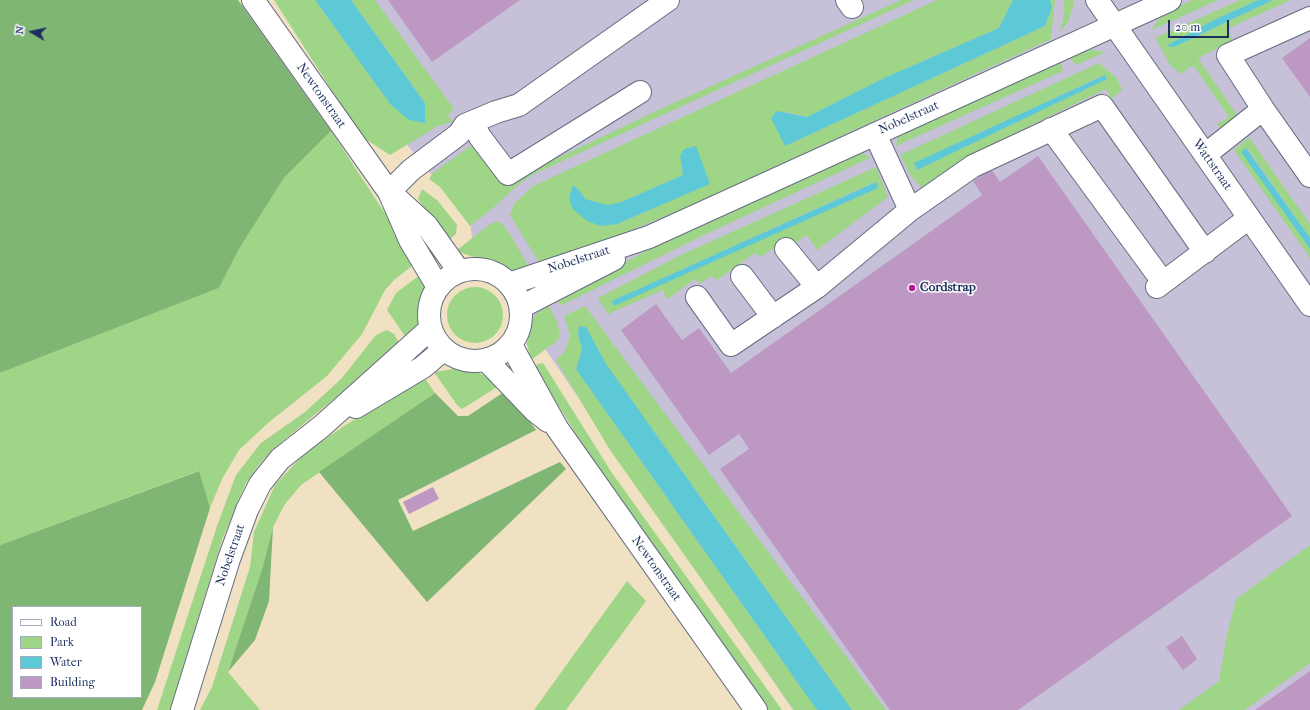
<!DOCTYPE html>
<html>
<head>
<meta charset="utf-8">
<style>
	body { margin:0 }
	#map { position:relative; width:1310px; height:710px; overflow:hidden; background:#f0e1c3; font-family:"IM FELL French Canon",serif }
	canvas { display:block }
	.legend { position:absolute; left:12px; top:606px; width:130px; height:92px; box-sizing:border-box; background:#fff; border:1px solid #a4acbf; margin:0; padding:5px 7px; list-style:none; font-size:12px; color:#1b2f5e }
	.legend li { display:flex; align-items:center; gap:8px; height:20px }
	.legend b { width:20px; border:1px solid #a4acbf }
	.north { position:absolute; left:12px; top:12px; width:40px; height:40px; -webkit-text-stroke:3px #fff; paint-order:stroke; rotate:279deg; font-size:11px; font-weight:700; line-height:16px; text-align:center; color:#1b2f5e }
	.north::after { content:''; display:block; margin:auto; width:14px; height:18px; background:#1b2f5e; clip-path:polygon(50% 0,100% 100%,50% 72%,0 100%) }
	.scale { position:absolute; left:1168px; top:20px; width:61px; height:18px; box-sizing:border-box; border:2px solid #1b2f5e; border-top:0; padding-left:5px; font-size:12px; line-height:14px; white-space:nowrap; color:#1b2f5e; -webkit-text-stroke:3px #fff; paint-order:stroke }
</style>
</head>
<body>
<div id="map">
<canvas width="1310" height="710"></canvas>
<ul class="legend">
<li><b style="height:5px;background:#fff"></b>Road</li>
<li><b style="height:11px;background:#9fd587"></b>Park</li>
<li><b style="height:11px;background:#5ec9d6"></b>Water</li>
<li><b style="height:11px;background:#bd98c3"></b>Building</li>
</ul>
<div class="north">N</div>
<div class="scale">20 m</div>
</div>
<script>
const ctx = document.querySelector('canvas').getContext('2d');
ctx.lineJoin = 'round';
function fill(path, color) {
  ctx.fillStyle = color;
  ctx.fill(path, 'evenodd');
}
function poly(rows) {
  const path = new Path2D();
  for (const r of rows) {
    if (r.length === 3) {
      path.moveTo(r[0] + r[2], r[1]);
      path.arc(r[0], r[1], r[2], 0, 2 * Math.PI);
      continue;
    }
    path.moveTo(r[0], r[1]);
    for (let i = 2; i < r.length; i += 2) path.lineTo(r[i], r[i + 1]);
  }
  return path;
}
function strokePath(path, color, width, dash) {
  ctx.strokeStyle = color;
  ctx.lineWidth = width;
  ctx.lineCap = dash ? 'butt' : 'round';
  ctx.setLineDash(dash || []);
  ctx.stroke(path);
}
function label(font, color, halo, rows, align = 'center') {
  ctx.font = font + ' "IM FELL French Canon",serif';
  ctx.lineWidth = 3;
  ctx.setLineDash([]);
  ctx.textBaseline = 'middle';
  ctx.strokeStyle = halo;
  ctx.fillStyle = color;
  for (const [text, x, y, turn = 0] of rows) {
    ctx.save();
    ctx.translate(x, y);
    ctx.rotate((+turn || 0) * Math.PI / 180);
    ctx.textAlign = isNaN(turn) ? turn : align;
    if (halo) ctx.strokeText(text, 0, 0);
    ctx.fillText(text, 0, 0);
    ctx.restore();
  }
}
fill(poly([
	[294,0,1310,0,1310,710,793,710,473,244,470,222,382,114]
]), '#c7c0d9');
fill(poly([
	[274,0,315,0,391,105,425,103,351,0,375,0,454,109,448,115,452,122,438,126,390,155,361,136],
	[901,0,914,0,534,174,519,184,493,208,470,226,440,187,429,179,433,173,476,142,505,183,658,110],
	[937,0,1013,0,999,28,882,79,807,117,786,112,785,146,1045,26,1052,8,1050,0,1055,0,1051,39,703,200,613,238,549,259,540,264,510,215,514,204,533,186],
	[684,149,709,184,617,224,601,226,573,186,579,190,585,199,607,205,619,203,684,175,681,156],
	[1064,0,1073,0,1074,4,1068,22,1060,32,1064,14],
	[1193,0,1218,0,1152,30,1157,21,1166,12],
	[1240,0,1258,0,1214,20,1167,46,1174,47,1273,0,1291,0,1229,28,1232,41,1198,58,1239,118,1222,132,1217,124,1229,117,1193,65,1181,74,1170,65,1155,38],
	[1086,49,1106,52,1076,65,1068,56],
	[1060,59,1063,71,896,146,898,133],
	[1099,63,1117,78,1122,90,1112,99,1106,89,1027,127,977,153,924,190,911,176,900,155],
	[1104,75,1107,79,916,170,915,163],
	[331,131,417,262,394,280,385,290,362,334,327,376,268,423,239,450,222,479,210,508,198,471,0,545,0,373,219,288,239,249,284,178],
	[1249,137,1310,224,1310,238,1247,148,1242,152,1310,249,1310,258,1234,150],
	[860,151,870,158,704,235,562,305,555,301,667,239],
	[876,167,888,197,817,250,807,235,794,244,789,238,761,257,755,253,717,280,711,276,700,284,695,279,669,298,667,299,663,290,608,314,598,298,681,255],
	[875,182,878,188,614,305,612,301],
	[422,189,438,201,457,225,456,234,449,240,447,240,418,199],
	[497,222,501,222,511,236,530,269,518,272,456,251,481,231,492,223],
	[421,274,425,281,418,324,407,339,387,310,396,293],
	[475,315,28],
	[548,305,557,321,560,336,557,341,531,360,527,344,528,330,534,316],
	[585,306,886,710,852,710,606,364,586,327,578,335,582,349,576,369,817,710,794,710,610,450,556,360,565,351,570,335,564,316],
	[387,330,394,334,400,344,272,450,258,466,245,485,222,540,170,710,157,710,217,526,236,475,261,443,305,412,342,378,376,335],
	[543,363,612,473,782,710,768,710,621,505,534,367,538,364],
	[454,369,477,372,502,384,462,409,457,405,434,372],
	[424,377,435,393,301,485,285,504,273,527,263,566,228,672,260,710,200,710,212,687,250,567,254,532,275,485,305,453,344,426],
	[1310,545,1310,663,1245,710,1179,710,1219,681,1227,634,1236,599],
	[627,581,646,601,566,710,534,710]
]), '#9fd587');
fill(poly([
	[0,0,238,0,331,131,284,178,239,249,219,288,0,373],
	[507,390,536,430,398,500,413,531,560,462,566,469,427,602,319,472,435,393,458,416,468,416],
	[199,471,210,508,155,682,142,710,0,710,0,545],
	[13,607,141,607,141,697,13,697],
	[273,527,269,601,255,640,228,672,263,566]
]), '#7fb674');
fill(poly([
	[315,0,351,0,425,103,425,123,409,120,391,105],
	[1013,0,1050,0,1052,8,1045,26,785,146,771,118,777,111,807,117,882,79,999,28],
	[1258,0,1273,0,1174,47,1166,46,1214,20],
	[1105,75,1107,79,917,170,914,163],
	[696,146,710,184,617,224,601,226,587,221,572,208,569,197,573,185,579,190,585,199,607,205,619,203,683,175,680,156,684,149],
	[1246,148,1310,238,1310,249,1241,152],
	[876,182,878,188,614,306,612,301],
	[579,326,586,327,606,364,852,710,817,710,576,369,582,349,578,335]
]), '#5ec9d6');
fill(poly([
	[388,0,520,0,432,62],
	[1310,38,1310,97,1282,58],
	[1038,156,1292,516,1018,710,890,710,720,469,749,449,739,434,709,455,621,330,656,304,682,340,699,328,731,373,982,195,973,181,991,169,1000,182],
	[433,487,439,499,409,514,403,502],
	[1182,636,1197,659,1183,670,1166,647],
	[1310,671,1310,710,1255,710]
]), '#bd98c3');
const minor = poly([
	[253,0,389,192,410,240,438,287],
	[847,0,852,7],
	[1097,0,1310,305],
	[1263,109,1310,176],
	[472,122,480,137,508,174,640,92],
	[1051,129,1163,282],
	[875,134,910,210],
	[1205,155,1263,109,1228,55,1310,18],
	[389,192,411,170,459,134,465,125,496,112,519,105,668,0],
	[394,196,427,226,459,271],
	[786,249,817,287],
	[475,315,46],
	[742,276,773,317],
	[509,284,649,237,1170,0],
	[1157,287,1249,218],
	[697,297,731,345,817,287,910,210,973,166,1102,106,1205,252],
	[521,307,614,259],
	[511,345,557,428,756,710],
	[487,361,534,410,548,421],
	[356,407,423,367,443,350],
	[182,710,229,559,247,510,260,484,280,459,322,426,430,329]
]);
strokePath(minor, '#666d81', 24);
strokePath(minor, '#fff', 22);
for (const [x, y, r, color] of [
	[912,288,4,"#b5179e"]
]) {
  const dot = new Path2D();
  dot.arc(x, y, r, 0, 2 * Math.PI);
  ctx.fillStyle = color;
  ctx.fill(dot);
  strokePath(dot, '#fff', 1.5);
}
label('13px', '#1b2f5e', '#fff', [
	["Newtonstraat",321,96,55],
	["Nobelstraat",909,118,-24],
	["Wattstraat",1212,165,55],
	["Nobelstraat",579,260,-18],
	["Nobelstraat",231,555,-71],
	["Newtonstraat",656,569,55]
]);
label('bold 13px', '#1b2f5e', '#fff', [
	["Cordstrap",920,288]
], 'left');
</script>
</body>
</html>
